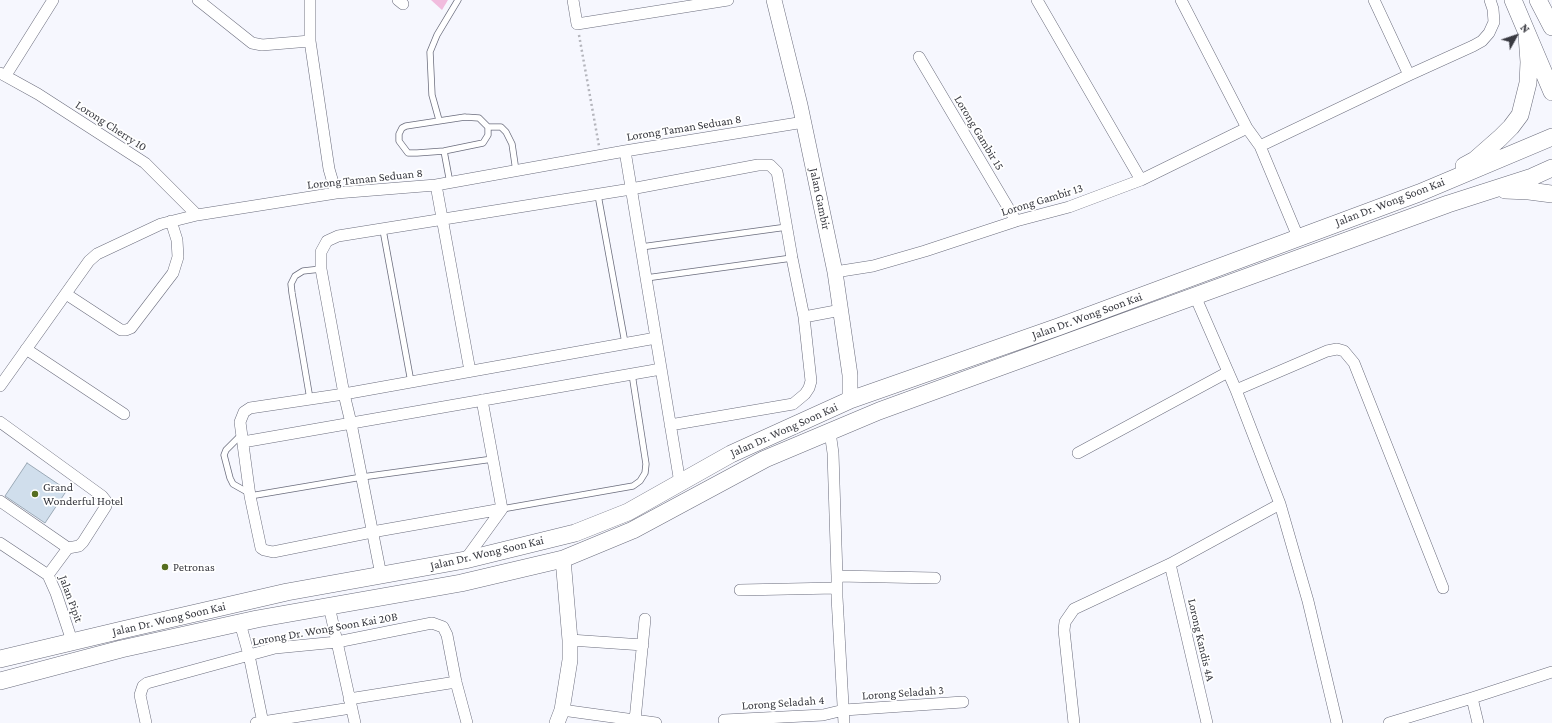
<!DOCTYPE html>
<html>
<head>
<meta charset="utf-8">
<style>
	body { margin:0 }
	#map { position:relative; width:1552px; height:723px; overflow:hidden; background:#f6f7fe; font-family:"Crimson Pro",serif }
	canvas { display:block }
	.north { position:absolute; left:1496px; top:16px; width:40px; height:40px; -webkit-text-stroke:3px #fff; paint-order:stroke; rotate:50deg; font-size:11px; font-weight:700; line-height:16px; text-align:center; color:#393a41 }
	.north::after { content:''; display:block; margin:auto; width:14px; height:18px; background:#393a41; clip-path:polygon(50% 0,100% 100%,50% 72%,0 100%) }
</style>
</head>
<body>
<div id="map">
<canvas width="1552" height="723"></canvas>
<div class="north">N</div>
</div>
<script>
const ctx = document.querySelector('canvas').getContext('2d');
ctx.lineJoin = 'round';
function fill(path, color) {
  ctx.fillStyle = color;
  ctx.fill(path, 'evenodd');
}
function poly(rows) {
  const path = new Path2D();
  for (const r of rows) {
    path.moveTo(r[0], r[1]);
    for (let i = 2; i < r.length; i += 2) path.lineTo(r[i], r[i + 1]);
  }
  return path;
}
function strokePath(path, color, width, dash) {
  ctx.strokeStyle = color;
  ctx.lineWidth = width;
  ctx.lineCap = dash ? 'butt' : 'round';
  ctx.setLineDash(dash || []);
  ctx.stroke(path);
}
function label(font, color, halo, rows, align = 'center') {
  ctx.font = font + ' "Crimson Pro",serif';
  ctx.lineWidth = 3.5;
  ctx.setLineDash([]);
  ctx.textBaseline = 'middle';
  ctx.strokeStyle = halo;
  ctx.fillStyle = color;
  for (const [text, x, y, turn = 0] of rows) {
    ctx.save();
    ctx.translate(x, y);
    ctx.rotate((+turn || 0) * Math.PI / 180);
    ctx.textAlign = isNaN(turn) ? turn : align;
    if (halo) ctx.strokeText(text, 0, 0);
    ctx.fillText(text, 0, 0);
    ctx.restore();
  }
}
fill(poly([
	[431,0,448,0,442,10]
]), '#f1bcde');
const building = poly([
	[27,463,67,490,45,523,5,496,27,463]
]);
fill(building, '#d0deec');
strokePath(building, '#9aa8b5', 1);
const lane = poly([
	[465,117,479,118,488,127,488,135,483,143,444,151,417,153,408,153,399,141,399,134,402,128,406,126,465,117],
	[439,120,432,95,430,52,437,35,458,0],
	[488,127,501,127,506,132,512,144,516,171],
	[444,151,450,183],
	[598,195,625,343],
	[383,230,411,382],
	[641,247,787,227],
	[646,278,792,258],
	[310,399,292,293,291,284,295,276,303,271,321,269],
	[242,434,226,450,224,455,230,478,233,484,249,493],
	[250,496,362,477,493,459],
	[502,509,633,486,640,481,645,473,646,464,632,374]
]);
const street = poly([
	[198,0,252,43,262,45,310,41],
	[310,0,310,41,329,169,336,193],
	[398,0,403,4],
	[573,0,577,24,728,0],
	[1037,0,1141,180],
	[1181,0,1247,128,1260,146,1298,237],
	[1374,0,1409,75],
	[919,57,1016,221],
	[0,73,38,94,145,163,197,215],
	[6,75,53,0],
	[1260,146,1409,75,1473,46,1482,41,1489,33,1494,22,1493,9,1490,0],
	[625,151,680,483],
	[436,185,470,371],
	[835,272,873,266,925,251,1016,221,1069,207,1141,180,1247,128],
	[66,294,121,330,126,330,131,328,173,273,178,257,177,240,171,221],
	[1195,296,1236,390,1280,504,1308,601,1337,723],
	[804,317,841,310],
	[26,349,124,414],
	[0,386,89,261,97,254,161,224,197,215,336,193,436,185,625,151,804,122],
	[1236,390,1327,351,1337,349,1344,351,1354,363,1443,588],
	[0,422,102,496,106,501,106,506,83,542,79,546,68,548,0,501],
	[830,432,833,453,837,576,837,597,844,723],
	[243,442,661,369],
	[1078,453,1228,372],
	[502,509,372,532,273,552,264,550,261,548,250,496,240,422,244,412,250,408,344,394,656,338],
	[0,543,48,575,56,593,72,641],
	[465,560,502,509,482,400],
	[1170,564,1207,723],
	[48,575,68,548],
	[381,575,351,423,344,394,321,269,321,252,327,241,338,236,631,189,758,165,770,165,777,172,778,177,792,258,804,317,811,381,809,388,805,394,793,404,670,425],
	[837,576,935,578],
	[740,590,836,588],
	[329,606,355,723],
	[240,623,249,655,263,723],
	[570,640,643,645],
	[1472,698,1478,723],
	[349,699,456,682],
	[562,710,656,723],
	[635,720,645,619],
	[724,720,823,715,844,710,963,702],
	[146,723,140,695,143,686,147,683,275,648,337,642,432,623,443,627,447,635,456,682,467,723],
	[256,723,351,708],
	[1074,723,1064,630,1065,622,1074,609,1170,564,1280,504],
	[1389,723,1472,698,1552,672]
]);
const secondary = poly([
	[774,0,800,105,835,272,850,375,850,400],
	[557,723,562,710,570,660,570,640,563,559]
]);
const primary = poly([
	[1513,0,1552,92],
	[1538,0,1552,27],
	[1464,166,1475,160,1500,138,1511,127,1520,115,1528,83,1529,62,1527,35],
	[1505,190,1529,191,1552,194],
	[0,659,122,630,287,592,465,560,575,533,628,512,731,454,850,400,1058,327,1419,193,1552,137],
	[0,681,121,649,257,619,461,583,563,559,633,530,765,459,879,411,1195,296,1448,204,1532,177,1552,168]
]);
strokePath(lane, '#6b6d7d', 7);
strokePath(street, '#6b6d7d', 12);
strokePath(secondary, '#6b6d7d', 16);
strokePath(primary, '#6b6d7d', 18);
strokePath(poly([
	[579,35,599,146]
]), '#b4b5bc', 2.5, [2, 3]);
strokePath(lane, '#fff', 5.5);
strokePath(street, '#fff', 11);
strokePath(secondary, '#fff', 15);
strokePath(primary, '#fff', 17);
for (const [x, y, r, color] of [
	[35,494,4,"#566e1f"],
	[165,567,4,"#566e1f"]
]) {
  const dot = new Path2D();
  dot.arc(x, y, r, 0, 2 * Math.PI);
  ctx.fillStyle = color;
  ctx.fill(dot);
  strokePath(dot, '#fff', 1.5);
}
label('12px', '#393a41', '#fff', [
	["Lorong Cherry 10",111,126,33],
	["Lorong Taman Seduan 8",684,128,-9],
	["Lorong Gambir 15",979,133,59],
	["Lorong Taman Seduan 8",365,179,-6],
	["Jalan Gambir",820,199,78],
	["Lorong Gambir 13",1042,200,-17],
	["Jalan Dr. Wong Soon Kai",1390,202,-21],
	["Jalan Dr. Wong Soon Kai",1087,316,-20],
	["Jalan Dr. Wong Soon Kai",784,430,-24],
	["Jalan Dr. Wong Soon Kai",487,553,-13],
	["Jalan Pipit",71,599,70],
	["Jalan Dr. Wong Soon Kai",169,619,-13],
	["Lorong Dr. Wong Soon Kai 20B",325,629,-10],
	["Lorong Kandis 4A",1201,640,77],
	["Lorong Seladah 3",903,693,-4],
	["Lorong Seladah 4",783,703,-4]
]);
label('12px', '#393a41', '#fff', [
	["Grand",43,487],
	["Wonderful Hotel",43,501],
	["Petronas",173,567]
], 'left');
</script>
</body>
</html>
